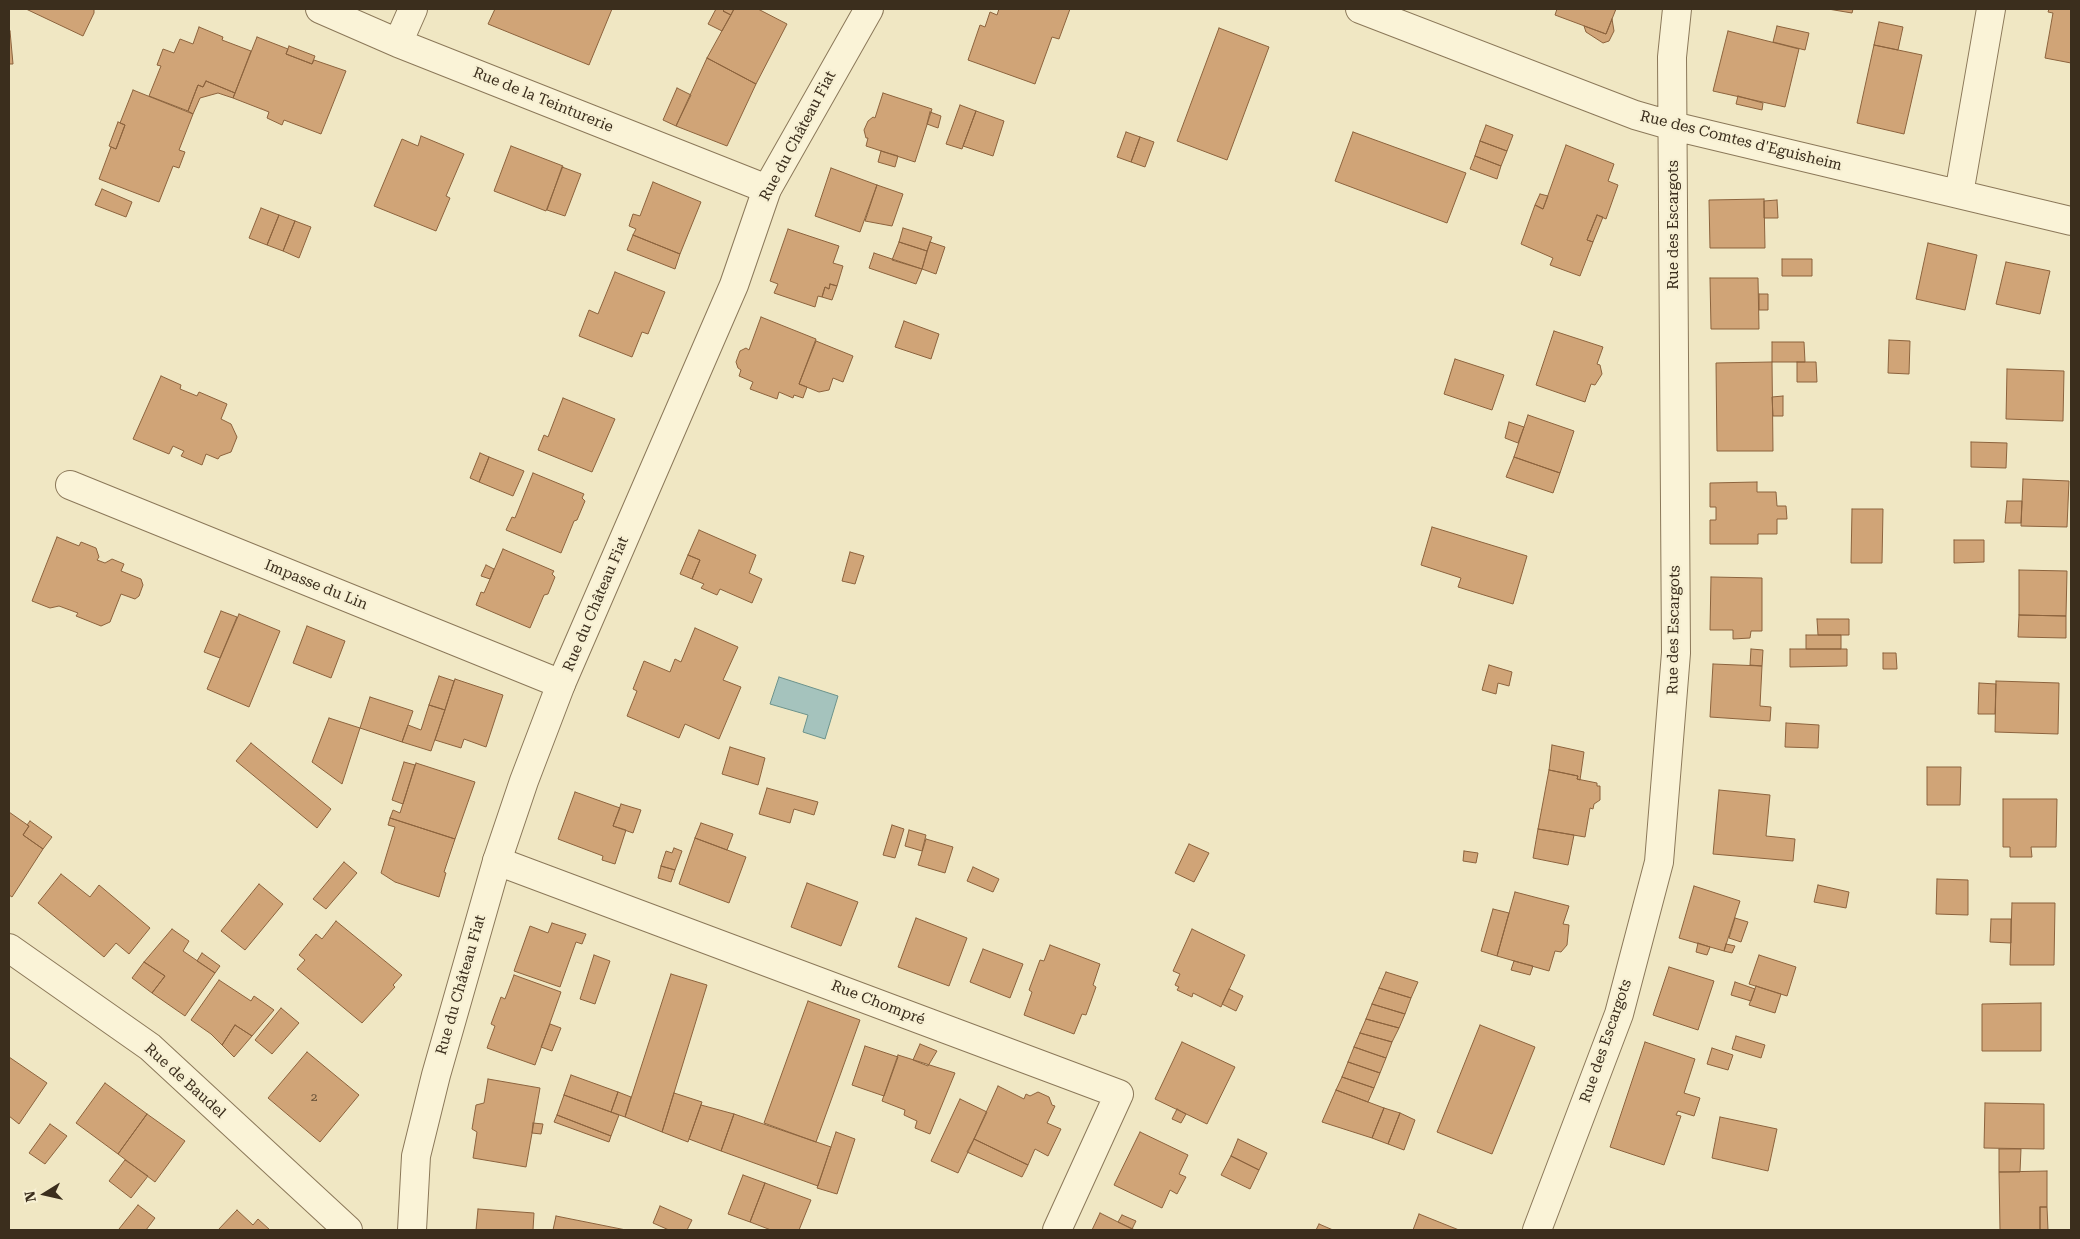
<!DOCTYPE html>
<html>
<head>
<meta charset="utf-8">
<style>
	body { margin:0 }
	#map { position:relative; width:2080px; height:1239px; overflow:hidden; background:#f0e7c3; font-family:"Roboto Serif",serif }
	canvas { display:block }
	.frame { position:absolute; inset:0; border:10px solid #3b2e1d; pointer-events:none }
	.north { position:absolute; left:20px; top:1169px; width:50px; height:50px; -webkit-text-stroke:4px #f7f0d3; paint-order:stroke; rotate:260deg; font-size:14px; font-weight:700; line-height:20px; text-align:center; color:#3b2e1d }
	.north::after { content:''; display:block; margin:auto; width:18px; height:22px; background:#3b2e1d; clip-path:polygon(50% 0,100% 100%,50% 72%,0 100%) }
</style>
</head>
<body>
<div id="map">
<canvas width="2080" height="1239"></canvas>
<div class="frame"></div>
<div class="north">N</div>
</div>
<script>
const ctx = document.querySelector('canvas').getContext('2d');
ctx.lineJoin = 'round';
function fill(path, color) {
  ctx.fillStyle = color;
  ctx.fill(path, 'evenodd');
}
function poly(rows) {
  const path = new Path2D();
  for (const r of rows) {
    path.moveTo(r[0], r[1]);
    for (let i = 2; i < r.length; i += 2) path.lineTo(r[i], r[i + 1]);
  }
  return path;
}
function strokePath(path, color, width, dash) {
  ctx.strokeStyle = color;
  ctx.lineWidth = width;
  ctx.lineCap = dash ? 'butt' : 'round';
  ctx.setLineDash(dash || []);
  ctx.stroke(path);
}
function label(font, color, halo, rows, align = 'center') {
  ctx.font = font + ' "Roboto Serif",serif';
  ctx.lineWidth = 4.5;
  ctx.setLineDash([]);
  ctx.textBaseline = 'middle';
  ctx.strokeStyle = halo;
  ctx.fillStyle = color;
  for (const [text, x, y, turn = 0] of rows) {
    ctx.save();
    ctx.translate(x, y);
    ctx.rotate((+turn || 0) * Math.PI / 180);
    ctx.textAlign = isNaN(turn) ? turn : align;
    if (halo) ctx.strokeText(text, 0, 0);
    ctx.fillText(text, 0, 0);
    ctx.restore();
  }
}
const water = poly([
	[779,677,838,696,825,739,803,732,808,715,770,704,779,677]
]);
fill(water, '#a5c3bd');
strokePath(water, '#6b928b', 1);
const building = poly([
	[26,9,94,9,94,13,83,36,26,9],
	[495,9,612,9,589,65,488,24,495,9],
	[716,9,725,9,723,11,731,15,722,31,708,24,716,9],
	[725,9,734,9,731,15,723,11,725,9],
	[734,9,758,9,787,24,756,84,707,58,734,9],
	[999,9,1070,9,1059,39,1052,37,1035,84,968,60,980,25,985,27,990,12,997,15,999,9],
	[1557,9,1616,9,1606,34,1555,15,1557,9],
	[1828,9,1853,9,1852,13,1828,9],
	[2049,9,2071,9,2071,63,2045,58,2053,13,2048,12,2049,9],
	[1612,19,1614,31,1609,41,1603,43,1586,32,1584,26,1606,34,1612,19],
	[1879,22,1903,27,1898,50,1874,45,1879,22],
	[1777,26,1809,33,1805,50,1773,42,1777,26],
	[199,27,223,37,222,40,251,51,235,93,206,81,203,87,198,85,188,111,149,96,161,66,157,65,163,49,174,53,180,39,193,44,199,27],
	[1219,28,1269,47,1227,160,1177,141,1219,28],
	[10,31,13,64,9,64,9,31,10,31],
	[1728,31,1799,49,1785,107,1713,91,1728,31],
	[257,37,288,49,286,54,312,64,314,60,346,71,321,134,284,120,282,125,267,118,269,112,233,98,257,37],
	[1874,45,1922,55,1904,134,1857,123,1874,45],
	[289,46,315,56,312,64,286,54,289,46],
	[707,58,756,84,727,146,676,126,707,58],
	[206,81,235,93,233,98,218,93,200,98,193,114,188,111,198,85,203,87,206,81],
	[677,88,691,95,676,126,663,120,677,88],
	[133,90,193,114,179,150,185,152,179,168,173,166,159,202,99,179,111,147,116,149,125,125,120,123,133,90],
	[883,93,932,109,915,162,866,146,868,138,866,138,864,130,868,121,873,117,875,118,883,93],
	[1738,96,1763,103,1762,110,1736,104,1738,96],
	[960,105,976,111,962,149,946,144,960,105],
	[976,111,1004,121,993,156,963,146,976,111],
	[930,112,941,116,938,128,927,124,930,112],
	[118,122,125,125,116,149,109,146,118,122],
	[1486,125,1513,135,1507,151,1480,141,1486,125],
	[1126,132,1140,137,1131,162,1117,157,1126,132],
	[1353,132,1466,173,1447,223,1335,181,1353,132],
	[421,136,464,154,446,196,450,198,436,231,374,206,402,139,418,146,421,136],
	[1140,137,1154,142,1145,167,1131,162,1140,137],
	[1480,141,1507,151,1501,166,1475,156,1480,141],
	[1566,145,1614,164,1608,181,1618,185,1606,219,1597,215,1587,240,1593,242,1580,276,1550,265,1553,258,1521,244,1535,205,1543,209,1566,145],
	[511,146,563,166,546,211,494,191,511,146],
	[881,151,898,156,895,167,878,162,881,151],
	[1475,156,1501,166,1497,179,1470,169,1475,156],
	[562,167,581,174,565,216,547,210,562,167],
	[831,168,877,185,860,232,815,216,831,168],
	[653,182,701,202,680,254,633,235,636,229,629,226,633,214,640,216,653,182],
	[877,185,903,194,892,226,865,221,877,185],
	[102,189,132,202,126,217,95,205,102,189],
	[1540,194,1548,196,1543,209,1535,205,1540,194],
	[1764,199,1765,248,1710,248,1709,200,1764,199],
	[1777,200,1778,218,1764,218,1764,201,1777,200],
	[261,208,279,215,267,245,249,238,261,208],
	[279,215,295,221,283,251,267,245,279,215],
	[1597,215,1603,217,1593,242,1587,240,1597,215],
	[295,221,311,227,299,258,283,251,295,221],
	[903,228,932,237,927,251,899,242,903,228],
	[788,229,839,246,833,263,843,266,837,286,830,284,829,289,825,287,822,297,818,296,815,307,774,293,778,284,770,281,788,229],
	[633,235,680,254,675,269,627,250,633,235],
	[899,242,927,251,922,269,892,260,899,242],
	[930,242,945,247,936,274,922,269,930,242],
	[1928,243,1977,255,1965,310,1916,299,1928,243],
	[874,253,922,269,916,284,869,268,874,253],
	[1782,259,1812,259,1812,276,1782,276,1782,259],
	[2006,262,2050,271,2040,314,1996,304,2006,262],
	[615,272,665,292,648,334,642,332,632,357,579,336,589,310,598,314,615,272],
	[1710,278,1758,278,1759,329,1711,329,1710,278],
	[830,284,837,286,832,300,822,297,825,287,829,289,830,284],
	[1759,294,1768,294,1768,310,1759,310,1759,294],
	[761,317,816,339,799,384,807,387,803,398,794,395,793,398,779,392,777,399,750,389,753,382,739,376,741,370,738,368,736,362,740,351,746,348,749,350,761,317],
	[904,321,939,334,931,359,895,347,904,321],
	[1554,331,1603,347,1597,364,1600,365,1602,374,1595,385,1591,384,1585,402,1536,385,1554,331],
	[1889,340,1910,341,1909,374,1888,373,1889,340],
	[816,341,853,356,843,382,833,378,829,390,819,392,799,384,816,341],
	[1772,342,1804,342,1805,362,1772,362,1772,342],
	[1455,359,1504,375,1492,410,1444,394,1455,359],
	[1772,362,1773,451,1717,451,1716,363,1772,362],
	[1797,362,1816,362,1817,382,1797,382,1797,362],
	[2007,369,2064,371,2063,421,2006,419,2007,369],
	[161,376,181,385,180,389,197,396,199,392,227,404,221,419,231,424,237,437,231,452,220,456,218,459,206,454,202,465,181,456,184,451,173,446,169,454,133,439,161,376],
	[1783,396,1783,416,1773,416,1772,397,1783,396],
	[563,398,615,419,592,472,538,450,544,435,548,437,563,398],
	[1528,415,1574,431,1560,473,1514,457,1528,415],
	[1509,422,1524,427,1518,443,1505,438,1509,422],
	[1971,442,2007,443,2006,468,1971,467,1971,442],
	[480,453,489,457,479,482,470,478,480,453],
	[489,457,524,471,513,496,479,482,489,457],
	[1514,457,1560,473,1553,493,1506,477,1514,457],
	[533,473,584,494,582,498,585,501,577,520,574,521,561,553,506,530,512,517,515,518,533,473],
	[2023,479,2069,481,2067,527,2021,526,2023,479],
	[1757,482,1757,492,1776,492,1777,506,1786,506,1787,519,1777,519,1777,534,1758,534,1758,544,1710,544,1710,520,1716,520,1716,507,1710,507,1710,483,1757,482],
	[2007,501,2022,501,2021,523,2005,523,2007,501],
	[1852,509,1883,509,1882,563,1851,563,1852,509],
	[1432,527,1527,556,1513,604,1458,587,1461,578,1421,565,1432,527],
	[699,530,756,555,749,573,762,579,752,603,720,589,717,595,701,588,704,584,692,579,700,560,688,555,699,530],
	[57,537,79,546,81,542,96,548,99,557,97,560,105,563,112,559,124,564,121,571,141,579,143,585,139,596,135,599,121,594,110,622,101,626,76,616,78,613,59,606,50,608,32,601,57,537],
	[1954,540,1984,540,1984,562,1954,563,1954,540],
	[503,549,554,571,552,574,555,577,548,594,544,595,530,628,476,605,481,592,484,593,503,549],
	[850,552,864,556,855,584,842,581,850,552],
	[688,555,700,560,692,579,680,574,688,555],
	[486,565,494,569,490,579,481,576,486,565],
	[2019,570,2067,571,2066,616,2019,615,2019,570],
	[1711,577,1762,578,1762,631,1751,631,1750,638,1733,639,1733,630,1710,630,1711,577],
	[221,611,237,617,220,658,204,652,221,611],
	[239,614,280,631,249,707,207,689,239,614],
	[2019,615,2066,616,2066,638,2018,637,2019,615],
	[1817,619,1849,619,1849,635,1818,635,1817,619],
	[307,626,345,641,331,678,293,663,307,626],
	[695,628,738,647,723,680,741,687,719,739,685,724,679,738,627,716,637,691,633,689,644,661,670,672,675,659,681,662,695,628],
	[1806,635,1841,635,1841,649,1806,649,1806,635],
	[1751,649,1763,650,1762,666,1750,665,1751,649],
	[1790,649,1847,649,1847,666,1790,667,1790,649],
	[1883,653,1896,653,1897,669,1883,669,1883,653],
	[1713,664,1762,666,1760,706,1771,707,1770,721,1710,717,1713,664],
	[1489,665,1512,672,1509,686,1498,683,1496,694,1482,690,1489,665],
	[439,676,454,681,445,710,429,705,439,676],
	[455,679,503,695,486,747,464,739,461,748,435,740,455,679],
	[1996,681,2059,683,2058,734,1995,732,1996,681],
	[1979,683,1996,684,1995,714,1978,714,1979,683],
	[370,697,413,711,402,742,360,728,370,697],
	[429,705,445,710,431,751,402,742,408,725,421,730,429,705],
	[329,718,360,728,342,784,312,762,329,718],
	[1786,723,1819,725,1818,748,1785,747,1786,723],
	[251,743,331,809,317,828,236,761,251,743],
	[1552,745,1584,752,1580,780,1577,779,1578,776,1549,770,1552,745],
	[730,747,765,758,758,785,722,774,730,747],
	[404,762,415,765,403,804,392,800,404,762],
	[416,763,475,782,455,839,390,818,393,810,400,813,416,763],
	[1927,767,1961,767,1960,805,1927,805,1927,767],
	[1549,770,1578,776,1577,779,1597,783,1597,786,1600,786,1600,800,1594,804,1593,809,1590,808,1585,837,1538,829,1549,770],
	[767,788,818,802,814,815,794,809,790,823,759,814,767,788],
	[1719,790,1770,795,1766,836,1795,839,1793,861,1713,854,1719,790],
	[575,792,620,808,613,826,626,830,615,864,602,860,603,856,558,839,575,792],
	[2003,799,2057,799,2056,847,2031,847,2032,857,2010,857,2010,847,2003,847,2003,799],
	[621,804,641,810,633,833,613,826,621,804],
	[9,812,29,826,23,835,43,849,12,897,9,895,9,812],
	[390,818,455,839,444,872,446,873,439,897,395,882,381,873,395,827,388,825,390,818],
	[30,821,52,837,43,849,23,835,29,826,27,825,30,821],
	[701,823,733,834,727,850,695,838,701,823],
	[892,825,904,829,895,858,883,855,892,825],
	[1538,829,1574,835,1568,865,1533,858,1538,829],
	[909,830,926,835,922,851,905,846,909,830],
	[695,838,746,857,729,903,679,884,695,838],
	[926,839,953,847,945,873,918,865,926,839],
	[1189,844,1209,853,1194,882,1175,873,1189,844],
	[674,848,682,851,675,870,661,866,666,851,672,853,674,848],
	[1464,851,1478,853,1476,863,1463,861,1464,851],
	[344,862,357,873,326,909,313,899,344,862],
	[661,866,675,870,671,882,658,878,661,866],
	[973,867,999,879,993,892,967,881,973,867],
	[61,874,90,897,99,885,150,928,129,954,116,943,104,957,38,903,61,874],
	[1937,879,1968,880,1968,915,1936,914,1937,879],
	[807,883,858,902,841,946,791,927,807,883],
	[259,884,283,904,245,950,221,931,259,884],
	[1818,885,1849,892,1846,908,1814,902,1818,885],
	[1694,886,1740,901,1724,951,1679,938,1694,886],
	[1515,892,1569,906,1563,924,1569,925,1567,945,1561,952,1555,951,1549,971,1497,956,1515,892],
	[2012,903,2055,903,2054,965,2010,965,2012,903],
	[1493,909,1509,913,1497,956,1481,951,1493,909],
	[916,918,967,938,949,986,898,967,916,918],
	[1735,918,1748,922,1741,942,1729,938,1735,918],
	[1991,919,2011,919,2011,943,1990,942,1991,919],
	[336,921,402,975,393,985,395,987,362,1023,297,969,305,960,299,955,316,934,322,939,336,921],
	[552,923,586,934,582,944,576,942,560,987,514,971,530,926,548,933,552,923],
	[172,929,189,941,183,951,215,973,185,1016,152,993,165,976,144,962,172,929],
	[1192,929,1245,955,1221,1007,1193,993,1192,997,1177,990,1179,987,1175,985,1180,974,1173,971,1192,929],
	[1698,943,1710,947,1707,955,1696,952,1698,943],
	[1726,944,1735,946,1732,953,1724,951,1726,944],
	[1050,945,1100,964,1093,985,1096,987,1086,1015,1082,1014,1074,1034,1024,1015,1032,992,1029,990,1040,960,1044,961,1050,945],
	[983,949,1023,964,1010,998,970,982,983,949],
	[202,953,220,966,215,973,197,961,202,953],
	[594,955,610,961,595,1004,580,999,594,955],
	[1759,955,1796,967,1787,996,1749,984,1759,955],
	[1514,961,1533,966,1530,975,1511,970,1514,961],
	[144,962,165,976,152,993,132,978,144,962],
	[1669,967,1714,981,1698,1030,1653,1015,1669,967],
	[1386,972,1418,982,1411,998,1379,988,1386,972],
	[671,974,707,985,662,1132,625,1117,671,974],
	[514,975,561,992,535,1065,487,1048,495,1026,491,1024,501,997,505,999,514,975],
	[219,980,251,1001,254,996,274,1010,252,1036,235,1025,222,1045,211,1034,191,1020,219,980],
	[1735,982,1755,989,1751,1001,1731,995,1735,982],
	[1756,986,1781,994,1775,1013,1749,1005,1756,986],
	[1379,988,1411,998,1405,1014,1372,1004,1379,988],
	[1229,989,1243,996,1236,1011,1222,1004,1229,989],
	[808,1001,860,1020,816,1142,764,1123,808,1001],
	[2041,1003,2041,1051,1982,1051,1982,1004,2041,1003],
	[1372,1004,1405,1014,1399,1028,1366,1019,1372,1004],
	[281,1008,299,1023,272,1054,255,1040,281,1008],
	[1366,1019,1399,1028,1392,1042,1360,1033,1366,1019],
	[550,1024,561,1028,552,1051,541,1047,550,1024],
	[235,1025,252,1036,234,1057,222,1045,235,1025],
	[1480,1025,1535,1047,1492,1154,1437,1132,1480,1025],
	[1360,1033,1392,1042,1386,1058,1354,1047,1360,1033],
	[1736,1036,1765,1045,1761,1058,1732,1049,1736,1036],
	[1182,1042,1235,1067,1207,1124,1155,1099,1182,1042],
	[1645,1042,1695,1059,1684,1093,1700,1098,1694,1116,1678,1111,1676,1115,1681,1116,1664,1165,1610,1147,1645,1042],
	[920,1044,937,1051,928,1066,913,1060,920,1044],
	[865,1046,898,1057,884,1096,852,1085,865,1046],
	[1354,1047,1386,1058,1380,1073,1348,1062,1354,1047],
	[1712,1048,1733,1055,1728,1070,1707,1064,1712,1048],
	[307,1052,359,1095,320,1142,268,1098,307,1052],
	[898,1055,955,1073,930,1134,915,1128,917,1121,904,1115,905,1110,882,1101,898,1055],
	[9,1057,47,1083,19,1124,9,1116,9,1057],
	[1348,1062,1380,1073,1374,1088,1342,1077,1348,1062],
	[571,1075,618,1092,611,1112,564,1095,571,1075],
	[1342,1077,1374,1088,1368,1102,1336,1090,1342,1077],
	[488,1079,540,1088,526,1167,473,1158,477,1132,472,1129,476,1105,484,1103,488,1079],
	[105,1083,147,1114,118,1154,76,1123,105,1083],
	[998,1086,1024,1099,1026,1094,1030,1096,1038,1092,1049,1097,1052,1105,1055,1106,1047,1123,1061,1129,1048,1156,1035,1149,1028,1165,974,1139,998,1086],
	[1336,1090,1384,1108,1372,1138,1322,1122,1336,1090],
	[618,1092,631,1097,625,1117,611,1112,618,1092],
	[674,1093,702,1102,688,1142,662,1132,674,1093],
	[564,1095,619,1115,611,1136,557,1115,564,1095],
	[960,1099,987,1112,958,1173,931,1161,960,1099],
	[1985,1103,2044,1104,2044,1149,1984,1148,1985,1103],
	[701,1105,734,1114,721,1151,689,1139,701,1105],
	[1384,1108,1400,1113,1388,1144,1372,1138,1384,1108],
	[1177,1109,1186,1114,1181,1123,1172,1119,1177,1109],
	[1400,1113,1415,1120,1404,1150,1388,1144,1400,1113],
	[147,1114,185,1141,155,1182,118,1154,147,1114],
	[734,1114,831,1147,818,1186,721,1151,734,1114],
	[557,1115,611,1136,609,1142,554,1122,557,1115],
	[1720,1117,1777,1129,1768,1171,1712,1158,1720,1117],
	[533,1123,543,1124,541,1134,532,1133,533,1123],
	[50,1124,67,1136,45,1164,29,1153,50,1124],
	[836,1132,855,1139,837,1194,817,1188,836,1132],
	[1140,1132,1188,1155,1179,1174,1186,1177,1177,1194,1170,1190,1162,1208,1114,1185,1140,1132],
	[974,1139,1028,1165,1022,1177,967,1152,974,1139],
	[1238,1139,1267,1153,1259,1170,1231,1156,1238,1139],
	[1999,1149,2021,1149,2020,1172,1999,1172,1999,1149],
	[1231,1156,1259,1170,1250,1189,1221,1175,1231,1156],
	[125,1160,148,1176,131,1198,109,1181,125,1160],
	[2047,1171,2047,1207,2040,1207,2040,1230,2000,1230,1999,1172,2047,1171],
	[743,1175,765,1183,750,1222,728,1214,743,1175],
	[765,1183,811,1200,799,1230,771,1230,750,1222,765,1183],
	[138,1205,155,1218,146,1230,121,1230,119,1229,138,1205],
	[660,1206,692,1220,687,1230,669,1230,653,1223,660,1206],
	[2040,1207,2047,1207,2048,1230,2040,1230,2040,1207],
	[478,1209,534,1213,533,1230,476,1230,478,1209],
	[237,1210,253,1225,258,1219,270,1230,218,1230,237,1210],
	[1100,1213,1118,1222,1135,1230,1092,1230,1100,1213],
	[1419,1214,1459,1230,1413,1230,1419,1214],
	[1122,1215,1136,1221,1132,1229,1118,1222,1122,1215],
	[556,1216,626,1230,553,1230,556,1216],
	[1319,1224,1333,1230,1316,1230,1319,1224]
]);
fill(building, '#d0a477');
strokePath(building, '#8c633d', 1);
const minor = poly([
	[320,9,398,43,767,189],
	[1360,9,1635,115,1673,126,2071,221],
	[398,43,413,9],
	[1959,194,1991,9],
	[70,485,561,684],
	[497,861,1119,1094,1057,1230],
	[9,948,150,1047,348,1230],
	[1537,1230,1619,1014,1659,862,1676,653,1672,57,1677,9]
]);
const tertiary = poly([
	[412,1230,416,1156,436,1075,497,861,524,781,561,684,734,285,767,189,869,9]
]);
strokePath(minor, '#8b7859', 30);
strokePath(tertiary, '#8b7859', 30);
strokePath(minor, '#faf3d7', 28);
strokePath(tertiary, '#faf3d7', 28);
label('12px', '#604c34', null, [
	["2",314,1097]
]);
label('15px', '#3b2e1d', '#f7f0d3', [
	["Rue de la Teinturerie",543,100,22],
	["Rue du Château Fiat",798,136,-62],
	["Rue des Comtes d'Eguisheim",1741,141,14],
	["Rue des Escargots",1674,225,-90],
	["Impasse du Lin",316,585,22],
	["Rue du Château Fiat",596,604,-67],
	["Rue des Escargots",1674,630,-89],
	["Rue du Château Fiat",461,985,-74],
	["Rue Chompré",878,1003,21],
	["Rue des Escargots",1606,1041,-71],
	["Rue de Baudel",185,1081,42]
]);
</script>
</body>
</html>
